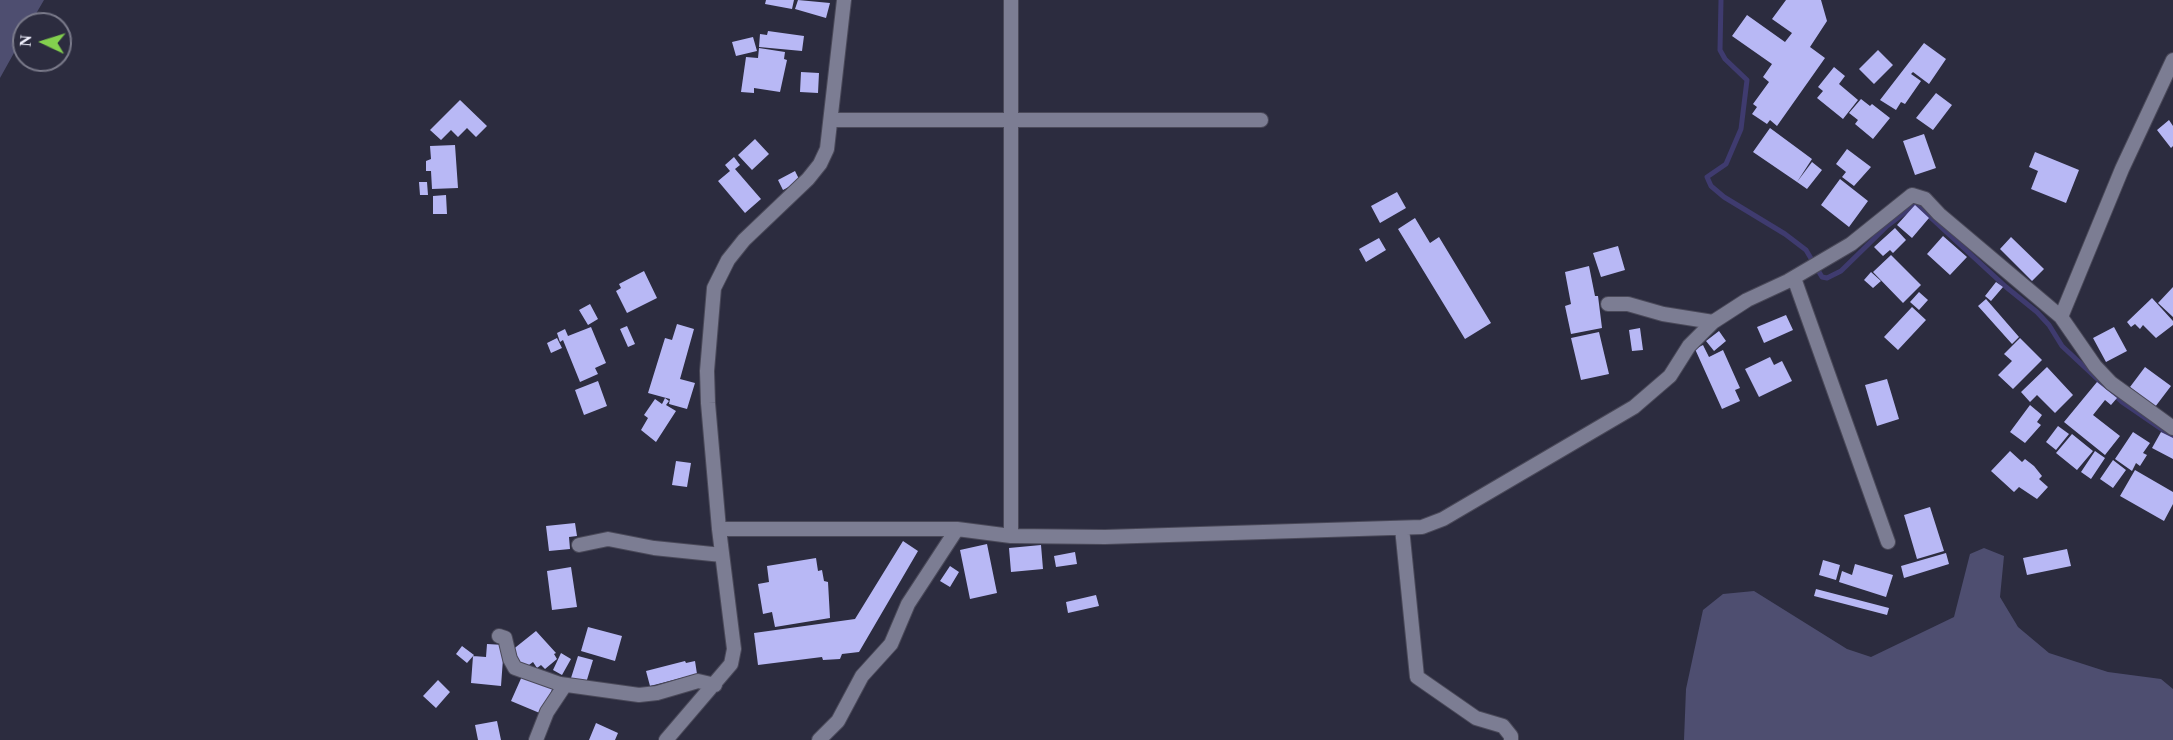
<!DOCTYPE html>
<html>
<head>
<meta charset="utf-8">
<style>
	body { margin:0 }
	#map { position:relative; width:2173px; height:740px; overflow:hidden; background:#2c2c3f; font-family:"Times New Roman",serif }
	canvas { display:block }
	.north { position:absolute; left:12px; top:12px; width:60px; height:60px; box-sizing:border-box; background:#2c2c3f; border:2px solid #7b7b8b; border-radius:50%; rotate:274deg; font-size:16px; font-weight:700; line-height:24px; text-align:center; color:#f1f1fe }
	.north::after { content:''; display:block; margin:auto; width:21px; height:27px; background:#83d04e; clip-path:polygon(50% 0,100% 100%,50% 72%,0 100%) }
</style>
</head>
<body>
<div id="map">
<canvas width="2173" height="740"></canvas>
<div class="north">N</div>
</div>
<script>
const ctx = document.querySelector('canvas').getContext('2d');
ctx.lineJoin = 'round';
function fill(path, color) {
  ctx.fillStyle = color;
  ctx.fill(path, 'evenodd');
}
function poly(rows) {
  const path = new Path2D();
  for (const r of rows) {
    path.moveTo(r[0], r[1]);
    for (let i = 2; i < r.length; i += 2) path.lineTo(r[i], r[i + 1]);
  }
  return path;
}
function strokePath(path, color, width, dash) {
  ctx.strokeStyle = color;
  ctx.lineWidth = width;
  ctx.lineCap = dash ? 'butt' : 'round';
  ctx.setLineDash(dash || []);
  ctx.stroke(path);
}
fill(poly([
	[0,0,44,0,30,24,24,24,24,35,0,78],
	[1984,548,2004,556,2000,597,2018,627,2049,653,2108,672,2161,679,2173,689,2173,740,1684,740,1686,689,1703,610,1723,594,1754,591,1847,649,1871,657,1954,617,1970,554]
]), '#4e4e70');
strokePath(poly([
	[1721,0,1720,50,1725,59,1747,80,1741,129,1726,164,1707,177,1711,186,1724,197,1785,234,1806,250,1822,277,1827,278,1841,271,1887,226,1916,204,2006,287,2037,312,2049,325,2062,346,2122,402,2173,437]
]), '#3f3b6f', 5);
fill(poly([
	[766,0,794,0,792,9,765,4],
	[798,0,830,3,826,18,795,9],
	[1786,0,1821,0,1827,21,1810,47,1825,58,1777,126,1770,120,1767,124,1752,114,1757,107,1753,104,1769,82,1763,77,1772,64,1732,36,1747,15,1785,42,1792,33,1772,19],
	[768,31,804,36,802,51,759,47,760,34,767,35],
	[753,37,757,51,736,56,732,42],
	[1924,43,1946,59,1929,84,1913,72,1911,74,1921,81,1905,104,1901,102,1896,110,1880,100],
	[759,48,785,52,784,59,787,60,780,92,754,88,754,93,741,92,746,57,758,58],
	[1878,50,1893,65,1874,84,1859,69],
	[1834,67,1845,76,1839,84,1858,100,1843,119,1817,98,1823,91,1818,87],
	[801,72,819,73,818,93,800,92],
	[1936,93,1952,105,1933,130,1916,118],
	[1861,99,1870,106,1872,104,1890,118,1873,139,1855,124,1858,120,1849,113],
	[460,100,487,126,476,137,467,128,458,137,451,130,441,140,430,130],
	[2169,120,2173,126,2173,146,2171,148,2157,130],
	[1770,128,1812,159,1797,182,1753,152],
	[1924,134,1936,168,1915,175,1903,141],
	[755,139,769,154,752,170,738,155],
	[455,145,458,188,432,189,431,171,426,171,426,161,431,159,430,146],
	[1847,149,1871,167,1854,186,1842,177,1846,172,1836,164],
	[2035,152,2079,170,2066,203,2031,189,2038,171,2029,167],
	[734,157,740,165,735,169,761,199,745,213,718,181,730,171,725,165],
	[1812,162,1822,170,1807,189,1797,182],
	[795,171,800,181,783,190,778,180],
	[1840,179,1868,201,1849,227,1821,205],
	[419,182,427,182,428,195,420,195],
	[1397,192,1406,208,1380,223,1371,206],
	[446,195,447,214,433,214,433,196],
	[1915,205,1929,218,1912,238,1897,225],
	[1415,218,1430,243,1439,237,1491,323,1465,339,1398,229],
	[1895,228,1906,240,1893,253,1890,250,1883,256,1874,247],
	[1943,236,1967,257,1950,275,1927,254],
	[2011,237,2044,269,2032,281,2000,249],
	[1379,238,1386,250,1366,262,1359,249],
	[1618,246,1625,270,1601,277,1593,253],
	[1891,255,1921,285,1903,303,1873,272],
	[1589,266,1595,296,1598,296,1602,328,1571,334,1565,306,1571,304,1565,272],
	[644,271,657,298,627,313,616,291,621,288,619,284],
	[1871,272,1881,281,1873,288,1864,280],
	[1996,282,2003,287,1991,301,1985,296],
	[2173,287,2173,317,2158,303],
	[1919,292,1928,300,1919,310,1910,302],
	[2152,298,2173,321,2173,325,2156,338,2143,325,2140,329,2135,324,2131,327,2127,322],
	[1986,299,2019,337,2012,344,1978,306],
	[590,304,598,319,588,325,579,310],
	[1912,307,1926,320,1898,350,1884,337],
	[1786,315,1793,330,1764,343,1757,327],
	[677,324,694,329,680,379,695,383,687,409,669,404,670,399,648,393,665,338,672,340],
	[627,326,635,344,628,347,620,329],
	[591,327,606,363,595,368,598,374,580,382,563,340,560,342,557,333,565,329,568,336],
	[2114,327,2127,351,2106,362,2093,338],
	[1640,328,1643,350,1632,351,1629,330],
	[1719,331,1726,341,1714,351,1706,341],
	[1599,332,1609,374,1581,380,1571,338],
	[557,338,562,348,551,353,547,343],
	[2020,338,2042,360,2013,389,1998,375,2012,361,2004,354],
	[1703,345,1709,357,1723,350,1740,388,1735,390,1740,401,1722,409,1695,349],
	[1770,357,1774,365,1782,361,1792,381,1759,397,1745,369],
	[2047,367,2073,395,2055,413,2037,395,2030,402,2021,392],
	[2145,367,2171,386,2155,407,2130,387],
	[1887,379,1899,419,1877,426,1865,385],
	[598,381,607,406,584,415,575,390],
	[2097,382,2117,398,2111,405,2105,400,2093,415,2120,436,2105,455,2064,422],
	[665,398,669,401,666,405,676,411,656,442,641,430,648,418,644,415,655,399,662,404],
	[2030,405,2042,415,2037,422,2041,425,2025,443,2010,432],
	[2058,426,2069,434,2056,450,2046,442],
	[2133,432,2150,443,2143,453,2147,455,2140,466,2136,463,2132,471,2115,459],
	[2161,432,2173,438,2173,459,2152,448],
	[2072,434,2093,451,2077,470,2056,453],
	[2010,451,2022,462,2025,459,2034,466,2042,476,2039,479,2048,487,2037,499,2019,487,2014,492,1991,471],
	[2095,451,2105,458,2091,479,2081,472],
	[2113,460,2126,470,2113,488,2100,479],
	[676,461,691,463,687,487,672,485],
	[2135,470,2173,492,2173,504,2164,521,2120,496],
	[1930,507,1944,551,1917,559,1904,515],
	[575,523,577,536,569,537,570,549,549,551,546,526],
	[903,541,918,551,859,652,842,654,840,659,823,660,822,657,758,665,754,633,855,619],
	[987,544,997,593,970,599,960,550],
	[1041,545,1043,569,1011,572,1009,548],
	[2067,549,2071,566,2027,575,2023,558],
	[1075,552,1077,564,1056,567,1054,556],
	[1946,553,1949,564,1904,578,1901,566],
	[816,558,818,571,822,570,824,581,828,582,830,618,775,627,772,612,763,614,758,584,769,582,767,566],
	[1823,560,1840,565,1836,580,1819,575],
	[1855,564,1893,575,1886,597,1839,582,1842,571,1852,575],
	[950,566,959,572,950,587,940,581],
	[571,567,577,607,552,610,547,571],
	[1816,589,1889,608,1887,615,1814,596],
	[1096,595,1099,606,1068,613,1066,602],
	[588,627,622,636,615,661,581,651],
	[536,631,556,653,554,654,557,659,545,669,541,665,537,668,533,662,525,668,511,651],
	[487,644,504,645,501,686,471,683,473,656,486,657],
	[462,646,474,655,467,663,456,654],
	[561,653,571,659,562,675,553,670],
	[578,656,593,660,586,683,571,678],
	[685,661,686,663,695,661,697,674,650,686,646,671],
	[523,674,553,687,542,714,511,701],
	[438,680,450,692,436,708,423,696],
	[497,721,501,740,478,740,475,725],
	[596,723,618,733,615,740,589,740]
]), '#b8b8f5');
const minor = poly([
	[1011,0,1011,536],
	[832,120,1261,120],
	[1794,278,1888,542],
	[1608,304,1628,304,1663,314,1713,322],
	[2061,317,2122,169,2173,60],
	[1402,528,1417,677,1476,718,1503,726,1511,736,1511,740],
	[719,529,957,529,1011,536,1105,537,1422,527,1443,519,1634,407,1670,376,1689,346,1713,322,1747,300,1788,281,1851,244,1912,195,1925,199,1939,214,2061,317,2095,366,2111,383,2173,428],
	[579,545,608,539,654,548,722,555],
	[499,636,505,638,510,659,515,668,560,684,639,695,657,693,698,681,715,685],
	[536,740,547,712,565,685],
	[666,740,731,664,734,649,719,529,708,403,707,371,714,288,728,260,744,240,808,179,820,164,827,149,844,0],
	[819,740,838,721,862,676,891,644,908,604,957,529]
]);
strokePath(minor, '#4a4959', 16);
strokePath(minor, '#7c7d93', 14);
</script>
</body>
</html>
